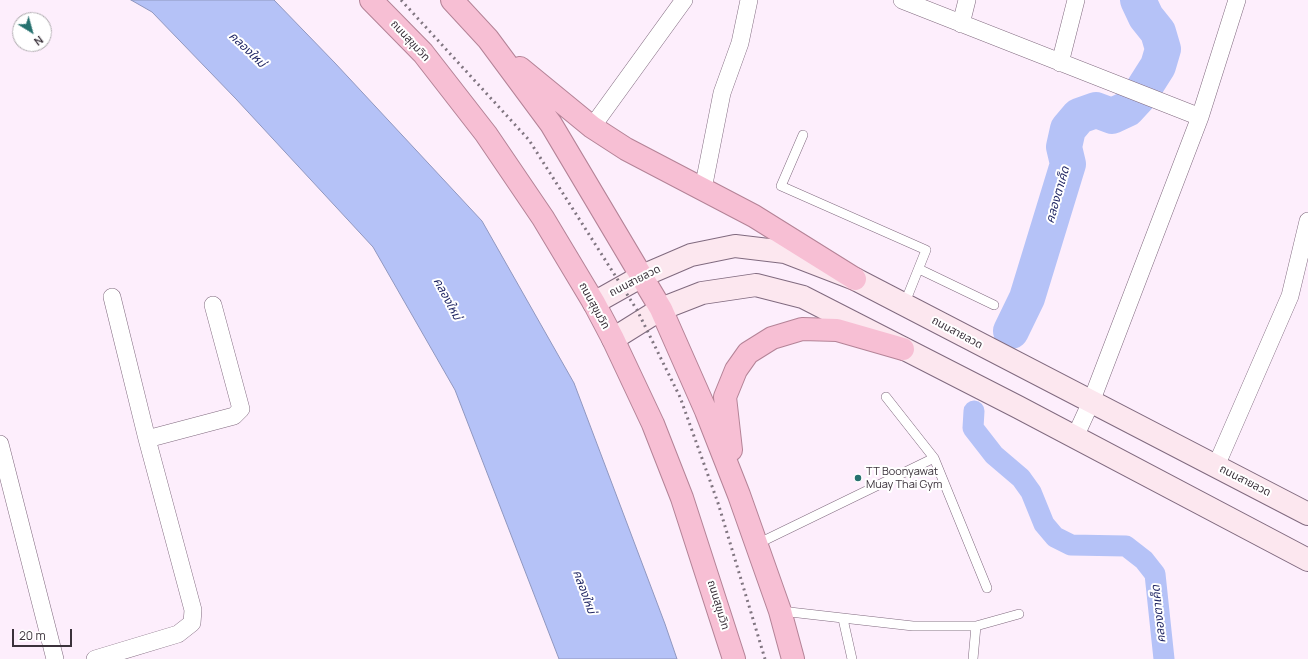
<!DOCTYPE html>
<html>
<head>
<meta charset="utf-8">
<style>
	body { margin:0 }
	#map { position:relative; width:1308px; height:659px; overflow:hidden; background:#fdeefc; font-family:Manrope,sans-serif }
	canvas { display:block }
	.north { position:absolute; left:12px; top:12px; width:40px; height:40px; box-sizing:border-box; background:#fff; border:1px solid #b1adb1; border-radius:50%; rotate:143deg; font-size:11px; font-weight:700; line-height:16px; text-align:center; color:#3b323b }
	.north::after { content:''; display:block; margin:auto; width:14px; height:18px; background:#26716f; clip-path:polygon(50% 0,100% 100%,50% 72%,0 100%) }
	.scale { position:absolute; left:12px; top:629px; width:60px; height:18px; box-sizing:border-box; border:2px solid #3b323b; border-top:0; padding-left:5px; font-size:12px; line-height:14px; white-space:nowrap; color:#3b323b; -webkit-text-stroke:3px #fff; paint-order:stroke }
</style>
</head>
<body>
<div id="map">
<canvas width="1308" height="659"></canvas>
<div class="north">N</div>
<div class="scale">20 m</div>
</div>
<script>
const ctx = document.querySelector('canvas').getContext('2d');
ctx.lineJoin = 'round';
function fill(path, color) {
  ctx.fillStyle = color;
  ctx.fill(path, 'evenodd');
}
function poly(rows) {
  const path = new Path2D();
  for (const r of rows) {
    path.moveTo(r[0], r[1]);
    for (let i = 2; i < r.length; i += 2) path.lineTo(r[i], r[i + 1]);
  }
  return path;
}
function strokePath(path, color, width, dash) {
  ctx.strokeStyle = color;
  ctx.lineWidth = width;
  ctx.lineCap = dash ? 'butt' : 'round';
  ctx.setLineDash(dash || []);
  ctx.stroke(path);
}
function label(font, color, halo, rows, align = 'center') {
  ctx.font = font + ' Manrope,"Noto Sans Thai",sans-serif';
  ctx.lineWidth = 4;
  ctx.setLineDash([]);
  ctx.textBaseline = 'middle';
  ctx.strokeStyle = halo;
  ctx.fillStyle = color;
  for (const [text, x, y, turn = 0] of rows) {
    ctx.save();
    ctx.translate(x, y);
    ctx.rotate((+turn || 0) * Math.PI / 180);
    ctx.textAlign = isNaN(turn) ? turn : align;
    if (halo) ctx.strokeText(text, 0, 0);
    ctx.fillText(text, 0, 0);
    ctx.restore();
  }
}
const water = poly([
	[131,0,274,0,335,63,482,221,574,383,665,624,677,659,559,659,455,390,373,247,236,99,152,12,131,0]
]);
fill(water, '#b5c2f7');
strokePath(water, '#9097bf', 1);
strokePath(poly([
	[974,411,973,428,994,455,1021,478,1031,492,1044,524,1055,537,1071,545,1126,546,1144,560,1155,574,1164,659]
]), '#b5c2f7', 21);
strokePath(poly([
	[1011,331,1027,298,1068,164,1064,147,1068,129,1079,116,1096,110,1112,116,1127,109,1139,96,1158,66,1163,49,1158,32,1146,17,1138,0]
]), '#b5c2f7', 36);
const service = poly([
	[803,135,781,186,926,250,904,305],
	[919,269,994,305],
	[886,397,934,458,987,588],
	[757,544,934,458],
	[781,611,913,626,976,626,973,659],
	[843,619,852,659],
	[976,626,1019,614]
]);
const minor = poly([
	[902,0,1200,117],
	[961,24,967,0],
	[1060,63,1076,0],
	[592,127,684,0],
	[703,189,722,93,740,43,749,0],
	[1075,437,1091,402,1200,117,1237,0],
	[147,439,234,416,241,409,213,305],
	[0,444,55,659],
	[1216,466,1290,296,1308,221],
	[95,659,178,634,192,623,193,610,147,439,112,297]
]);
const secondary = poly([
	[594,303,642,276,691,255,735,246,785,252,855,279,1308,514],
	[613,339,661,309,702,293,756,285,803,297,1018,407,1308,560]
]);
const trunk = poly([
	[371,0,423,53,486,134,543,218,594,303,613,339,653,424,682,498,734,659],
	[452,0,488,39,551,124,661,309,706,411,739,495,780,611,793,659],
	[520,68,592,127,626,149,754,216,855,279],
	[731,450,725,397,736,370,748,353,772,338,802,329,837,330,903,349]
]);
strokePath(service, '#806a7f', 10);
strokePath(minor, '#806a7f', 18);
strokePath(secondary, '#806a7f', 24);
strokePath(trunk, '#b48397', 24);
strokePath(service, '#fff', 9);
strokePath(minor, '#fff', 17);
strokePath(secondary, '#fce7ef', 22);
strokePath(trunk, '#f7bfd4', 22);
strokePath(poly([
	[401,0,529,140,637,310,680,397,718,503,765,659]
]), '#807580', 3, [2, 4]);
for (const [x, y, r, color] of [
	[858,478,4,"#26716f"]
]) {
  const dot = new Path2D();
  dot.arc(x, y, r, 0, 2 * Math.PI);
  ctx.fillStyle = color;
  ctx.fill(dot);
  strokePath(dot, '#fff', 1.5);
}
label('11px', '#3b323b', '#fff', [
	["ถนนสุขุมวิท",410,41,47],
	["ถนนสายลวด",635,281,-27],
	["ถนนสุขุมวิท",594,306,61],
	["ถนนสายลวด",957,333,28],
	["ถนนสายลวด",1245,481,27],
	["ถนนสุขุมวิท",718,605,73]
]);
label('11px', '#3b323b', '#fff', [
	["TT Boonyawat",866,472],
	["Muay Thai Gym",866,485]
], 'left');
label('italic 12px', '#222865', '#fff', [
	["คลองใหม่",247,50,44],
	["คลองตาเค็ด",1058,195,-74],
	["คลองใหม่",447,299,62],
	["คลองใหม่",584,592,70],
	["คลองตาเค็ด",1159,614,-96]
]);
</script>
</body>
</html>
